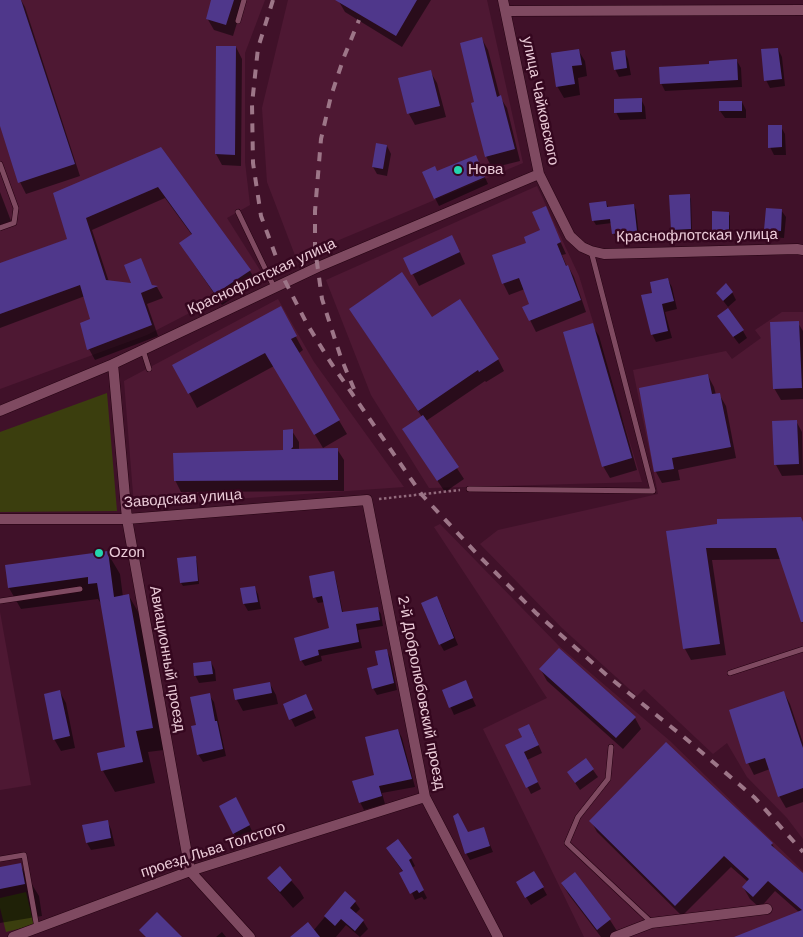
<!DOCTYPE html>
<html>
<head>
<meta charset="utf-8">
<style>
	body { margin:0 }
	canvas { display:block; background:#401129 }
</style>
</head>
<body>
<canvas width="803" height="937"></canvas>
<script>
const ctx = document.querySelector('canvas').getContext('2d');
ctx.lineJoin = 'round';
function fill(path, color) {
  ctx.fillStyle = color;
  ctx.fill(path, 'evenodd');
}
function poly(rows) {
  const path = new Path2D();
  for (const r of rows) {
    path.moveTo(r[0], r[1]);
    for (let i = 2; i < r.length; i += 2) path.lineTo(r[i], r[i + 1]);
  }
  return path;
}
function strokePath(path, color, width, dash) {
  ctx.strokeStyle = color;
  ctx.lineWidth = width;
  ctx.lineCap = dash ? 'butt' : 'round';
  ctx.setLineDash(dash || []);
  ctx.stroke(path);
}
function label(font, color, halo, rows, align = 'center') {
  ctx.font = font + ' Helvetica,sans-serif';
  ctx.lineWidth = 5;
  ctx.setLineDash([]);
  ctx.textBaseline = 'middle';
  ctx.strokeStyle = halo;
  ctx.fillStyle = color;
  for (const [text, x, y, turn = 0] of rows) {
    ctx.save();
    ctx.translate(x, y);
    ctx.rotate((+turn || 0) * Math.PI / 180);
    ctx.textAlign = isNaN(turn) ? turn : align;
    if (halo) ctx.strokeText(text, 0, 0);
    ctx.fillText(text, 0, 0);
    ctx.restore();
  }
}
fill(poly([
	[0,0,265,0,245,53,245,162,250,205,227,218,263,275,147,335,0,389],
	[288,0,487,0,523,163,296,258,267,182,262,108],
	[537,186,579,276,642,482,429,488,371,395,326,280],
	[278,299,314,362,404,487,134,506,124,381],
	[782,312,803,312,803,839,787,818,747,777,727,743,713,754,644,689,637,696,562,628,480,544,498,530,658,494,633,370,726,351,732,359,761,338,755,330],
	[440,524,559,646,670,741,803,871,803,937,584,937,483,729,547,698,434,527],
	[0,612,31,785,0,790]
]), '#4e1833');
fill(poly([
	[107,393,117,511,0,512,0,432],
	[26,892,34,925,6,932,0,908,0,898]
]), '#3b3e0e');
fill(poly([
	[4,0,21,0,25,7,80,176,26,194,20,182,0,122,0,1],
	[213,0,244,0,233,36,214,30,207,18],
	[338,0,431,0,402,47,345,12],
	[482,39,488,50,500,97,507,108,520,161,492,168,486,156,475,103],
	[236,47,242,59,241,166,222,165,216,154],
	[778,49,782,57,785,86,770,88,766,80],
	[578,50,585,61,587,76,578,78,580,95,564,98,557,86],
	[624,51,628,59,631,75,619,77,615,69],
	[737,61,741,68,742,87,665,91,661,83,711,65],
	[430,71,437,83,446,117,415,125,409,114],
	[641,99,645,107,646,119,620,120,616,112],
	[742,102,746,110,746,118,725,118,720,111],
	[781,127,785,134,786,155,774,155,770,147],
	[387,146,391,154,387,176,377,174,373,167],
	[161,149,250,271,257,282,222,305,187,254,192,235,165,198,92,230,109,282,133,285,140,260,153,287,157,287,163,298,147,304,158,336,95,360,89,349,92,320,85,296,0,328,0,264,68,239,55,193],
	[479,164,488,184,439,206,435,198,437,173],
	[0,192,11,221,0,225],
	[689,195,691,199,692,232,674,233,672,230],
	[606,202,609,209,634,206,636,210,639,236,616,238,613,233,612,223,596,225,593,220],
	[545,208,566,254,562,255,567,267,568,266,574,277,586,312,536,332,524,308,531,305,525,289,509,295,503,283,528,243,541,231],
	[781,210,786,217,784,238,770,237,766,230],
	[728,213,730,216,730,233,715,232,713,229],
	[458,248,465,264,419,286,405,259],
	[668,280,672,287,677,309,665,312,672,338,656,342,652,334,653,294],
	[732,292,736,300,728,307,717,293],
	[432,318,498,359,504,371,486,382,485,381,426,421,464,479,445,492,403,430,422,417,357,320],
	[288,322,303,350,299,353,347,434,323,448,274,366,197,408,174,365],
	[723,323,743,331,747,338,739,344],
	[798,323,803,331,803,399,781,400,774,388],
	[592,325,599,336,637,470,610,478,603,466],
	[708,376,714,387,716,395,719,394,726,406,736,458,678,470,680,480,662,483,656,472,640,389],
	[796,421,802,432,803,475,782,476,776,465],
	[292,431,299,442,299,450,337,449,344,460,344,491,181,492,175,480,284,451],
	[803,522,803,624,781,559,712,560,726,655,691,660,685,649,668,532],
	[107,552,120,574,123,597,129,596,141,617,164,750,148,752,155,783,115,792,103,771,126,747,102,605,98,599,21,609,9,588],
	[195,558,197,561,199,584,183,586,181,583],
	[333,573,336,579,343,613,377,608,381,614,383,626,358,630,362,648,321,656,322,661,305,666,301,660,330,629,325,602,318,603,315,597],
	[254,587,258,594,261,609,248,611,244,604],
	[441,605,458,645,444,651,440,644],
	[386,650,390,657,397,690,377,695,373,688,379,666],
	[211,662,215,670,216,681,199,683,195,675],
	[541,670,635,718,641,729,623,749,547,681],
	[465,682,476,706,454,715,443,690],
	[270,684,276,695,278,704,243,711,237,700,235,690],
	[60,692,66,703,75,748,61,751,54,739],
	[784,693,790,704,803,743,803,802,786,808,779,796,770,769,754,775,748,763],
	[209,695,214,702,226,756,203,762,198,754,197,726],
	[310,703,316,718,295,727,284,704],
	[398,730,402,738,415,787,382,793,385,804,364,810,360,802],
	[533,732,542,753,527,760,541,789,531,794,507,745],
	[667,744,772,844,776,851,803,874,803,937,736,937,800,913,775,891,760,908,750,899,743,887,748,882,731,867,682,916,597,832,591,821],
	[586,760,598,777,580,790,573,780],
	[240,806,253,833,238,840,234,833],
	[107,821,111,829,115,846,91,850,87,843],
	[483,828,493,852,470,860,466,853,468,833],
	[387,849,411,858,415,866,412,868,427,898,424,900,422,897,415,900,403,872],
	[20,865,39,896,42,916,0,923,0,868],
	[280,868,300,891,304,898,293,908,273,885,269,878],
	[534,872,547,895,531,905,517,883],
	[575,874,610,920,617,931,609,937,601,937,569,895,562,884],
	[345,893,355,902,360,909,355,914,363,921,368,929,360,937,346,925,336,937,292,937,313,931],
	[222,932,226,937,216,937]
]), '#0007');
fill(poly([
	[0,0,21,0,75,164,18,183,0,126],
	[211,0,234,0,226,25,206,19],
	[335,0,417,0,396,36],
	[482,37,497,97,501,95,515,149,485,157,471,103,474,102,460,43],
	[216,46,236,46,235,155,215,154],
	[778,48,782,79,764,81,761,49],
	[579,49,582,65,572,66,575,84,556,87,551,53],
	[625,50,627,68,614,70,611,52],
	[737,59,738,80,660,84,659,67,709,64,709,61],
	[431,70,440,106,407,114,398,78],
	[642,98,642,112,614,113,614,99],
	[719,101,742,101,742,111,719,111],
	[768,125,782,125,782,147,768,148],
	[376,143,387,145,383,169,372,167],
	[161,147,251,270,215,294,179,243,192,234,158,187,86,218,106,280,131,283,124,265,141,258,152,285,158,286,141,293,152,325,87,350,80,323,90,319,80,285,0,314,0,263,67,239,53,193],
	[476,155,485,177,434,199,422,172,435,166,437,171],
	[690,194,691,229,671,230,669,195],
	[606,201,607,207,634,204,637,231,612,234,610,219,592,221,589,203],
	[546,206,561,242,557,244,566,266,568,265,581,300,529,321,522,307,529,304,519,278,502,284,492,255,526,243,524,237,540,230,532,212],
	[766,208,782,209,781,231,764,230],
	[712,211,729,212,729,230,712,230],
	[452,235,460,252,411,275,403,258],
	[402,272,432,317,460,299,499,359,479,372,478,370,418,411,349,309],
	[668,278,674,301,662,304,668,331,651,335,641,295,652,293,650,282],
	[726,283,733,292,723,301,716,293],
	[281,306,297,336,291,339,340,420,314,435,265,353,188,394,172,365],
	[728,308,744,330,733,337,717,316],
	[799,321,802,388,773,389,770,322],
	[593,323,632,458,602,467,563,332],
	[708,374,712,394,720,393,731,447,672,458,674,469,654,472,639,388],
	[423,415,459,467,437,481,402,429],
	[797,420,799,464,774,465,772,421],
	[293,429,293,447,291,449,338,448,338,480,174,481,173,453,283,450,283,430],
	[801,517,803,522,803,622,801,622,776,548,706,548,720,644,683,649,666,531,717,524,717,519],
	[108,551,114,597,129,594,153,728,136,731,143,762,101,771,97,753,125,747,97,583,88,584,88,577,8,588,5,565],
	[196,556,198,581,180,583,177,558],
	[334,571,342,612,378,607,380,620,356,624,359,642,318,650,319,655,300,661,294,638,329,628,322,596,313,598,309,576],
	[255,586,258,602,243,604,240,588],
	[437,596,454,638,439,645,421,603],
	[559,648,636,717,616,738,539,669],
	[387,649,394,683,372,689,367,668,378,665,375,651],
	[211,661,213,674,194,676,193,663],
	[466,680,473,698,449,708,442,690],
	[270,682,272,693,235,700,233,689],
	[60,690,70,736,53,740,44,694],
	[784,691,803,748,803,788,778,797,765,758,746,764,729,710],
	[210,693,215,721,217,721,223,749,197,755,191,726,196,725,190,697],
	[306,694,313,710,289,720,283,704],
	[529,724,539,745,524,752,538,782,526,788,505,745,522,737,518,729],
	[398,729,412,779,379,786,382,796,359,803,352,781,374,775,365,737],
	[666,742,773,843,771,845,803,873,803,937,734,937,802,910,768,881,753,897,742,887,749,879,724,856,675,906,589,821],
	[586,758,594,769,575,783,567,772],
	[236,797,250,825,233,834,219,806],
	[458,813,468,832,484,827,490,846,465,854,453,816],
	[108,820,111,838,86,843,82,825],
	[398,839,412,858,409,860,424,890,419,893,417,890,410,894,399,873,403,871,386,848],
	[21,863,25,884,0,889,0,867],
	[280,866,292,880,280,892,267,878],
	[534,871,544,887,525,898,516,882],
	[575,872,611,919,597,930,561,883],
	[345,891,356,901,350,908,364,920,355,931,341,919,335,926,324,916],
	[157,912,182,937,146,937,139,930],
	[308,922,320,937,290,937]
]), '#4f378b');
const service = poly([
	[238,21,244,0],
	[0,164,16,208,14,223,0,228],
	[238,212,274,287],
	[143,350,149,369],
	[469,489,653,491,591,251],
	[0,601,80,589],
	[730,673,803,649],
	[611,747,608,779,578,817,567,843,651,922],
	[0,859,24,855,37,928]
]);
const minor = poly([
	[503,0,539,174,570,236,582,247,591,251,604,254,797,249,803,250],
	[506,11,803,10],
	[113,364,127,519,190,871,250,937],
	[0,411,113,364,318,267,539,174],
	[0,519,127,519,367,500,425,797,498,937],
	[13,937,190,871,425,797],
	[615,937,651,923,767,909]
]);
strokePath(service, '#240011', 6);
strokePath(minor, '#240011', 11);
strokePath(poly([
	[379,499,460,490]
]), '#926a7c', 2.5, [2.5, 2.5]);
strokePath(service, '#7f4a61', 5);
strokePath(minor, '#7f4a61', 10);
strokePath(poly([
	[273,0,258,48,252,104,253,163,261,216,285,281,307,324,331,363,422,495,480,557,536,613,610,678,685,738,755,798,803,852],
	[354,389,341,358,322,299,315,248,315,211,321,139,331,96,344,57,359,20]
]), '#9d7688', 4, [9, 9]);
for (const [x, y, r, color] of [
	[458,170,5,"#24d5ae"],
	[99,553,5,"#24d5ae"]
]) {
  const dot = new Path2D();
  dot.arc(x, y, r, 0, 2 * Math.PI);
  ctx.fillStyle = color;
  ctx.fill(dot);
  strokePath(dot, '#35071f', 2);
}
label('15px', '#ebcbd8', '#35071f', [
	["улица Чайковского",540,101,78],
	["Краснофлотская улица",697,236,-1],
	["Краснофлотская улица",262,277,-25],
	["Заводская улица",183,499,-4],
	["Авиационный проезд",167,659,80],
	["2-й Добролюбовский проезд",421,693,79],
	["проезд Льва Толстого",213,850,-18]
]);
label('15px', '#ebcbd8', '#35071f', [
	["Нова",468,170],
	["Ozon",109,553]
], 'left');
</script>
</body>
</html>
